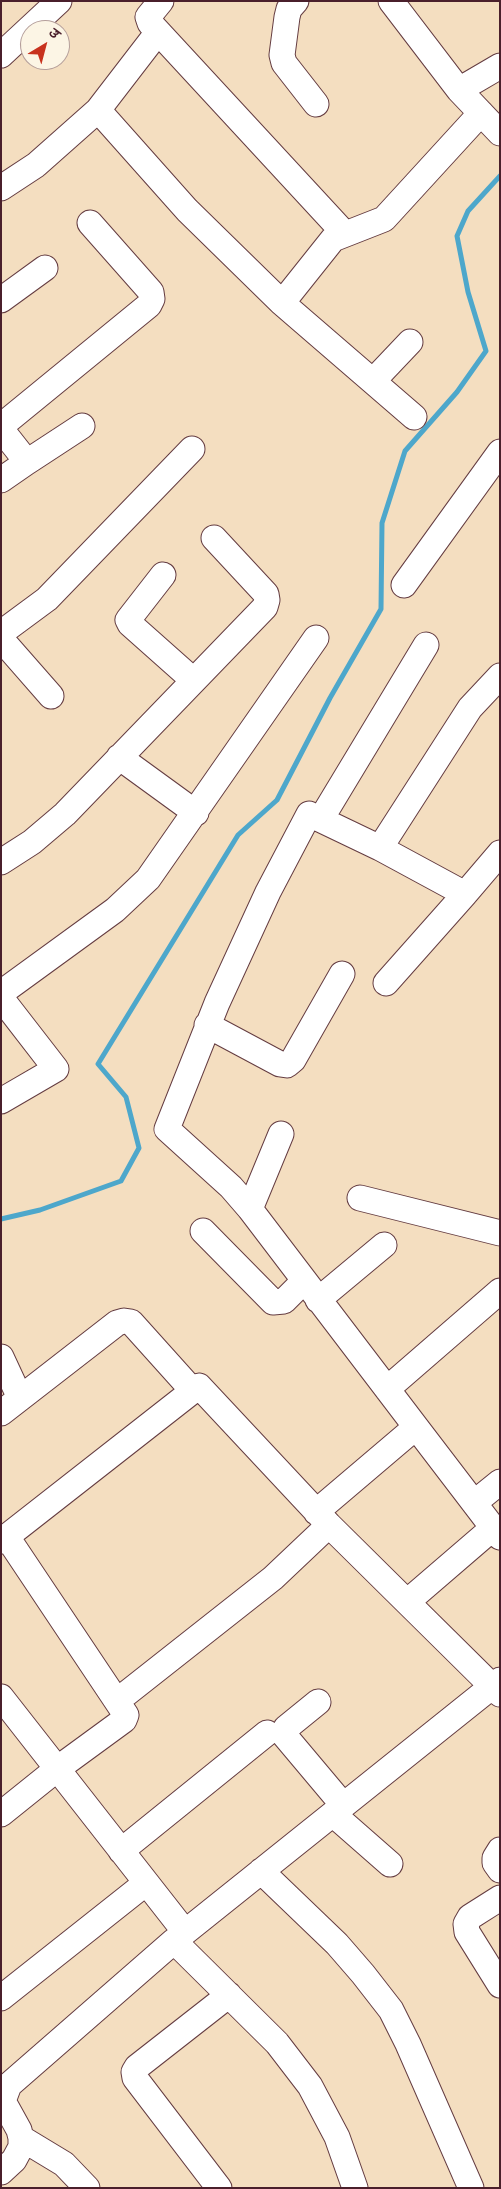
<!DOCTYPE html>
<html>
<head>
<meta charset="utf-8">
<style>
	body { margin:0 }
	#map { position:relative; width:501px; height:2189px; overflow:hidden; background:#f4dec0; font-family:Kalam,"Playpen Sans Deva",sans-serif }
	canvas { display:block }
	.frame { position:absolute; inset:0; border:2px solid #4a1f2b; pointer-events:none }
	.north { position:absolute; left:20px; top:20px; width:50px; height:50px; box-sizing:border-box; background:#fcf5e5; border:1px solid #b59f9b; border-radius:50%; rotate:37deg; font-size:14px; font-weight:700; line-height:20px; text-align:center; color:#4a1f2b }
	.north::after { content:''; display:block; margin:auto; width:18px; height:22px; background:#c8321e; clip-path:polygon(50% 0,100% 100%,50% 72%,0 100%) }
</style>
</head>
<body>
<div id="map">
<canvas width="501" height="2189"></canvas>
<div class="frame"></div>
<div class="north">उ</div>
</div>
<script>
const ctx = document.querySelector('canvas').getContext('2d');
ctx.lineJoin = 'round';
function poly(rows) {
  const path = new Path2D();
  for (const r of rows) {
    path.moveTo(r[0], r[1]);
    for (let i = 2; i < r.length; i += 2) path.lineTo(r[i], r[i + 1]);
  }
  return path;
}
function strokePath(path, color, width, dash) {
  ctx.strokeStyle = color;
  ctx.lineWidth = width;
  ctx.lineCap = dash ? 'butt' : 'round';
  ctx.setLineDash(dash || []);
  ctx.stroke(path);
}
strokePath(poly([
	[1,1219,40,1210,121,1181,139,1148,126,1097,98,1064,238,835,277,800,330,698,381,609,382,523,405,451,457,392,486,351,468,292,457,236,468,211,500,176]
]), '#4da7cb', 5);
const minor = poly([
	[161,1,148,17,150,23,345,234],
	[296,1,289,9,287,17,282,55,284,63,316,104],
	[391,1,459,90,500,133],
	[1,55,59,1],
	[459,90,500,66],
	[98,110,187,210,282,303,414,417],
	[1,188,36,165,98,110,158,32],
	[1,300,45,268],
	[282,303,333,239,384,219,481,113],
	[373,381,410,342],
	[1,426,149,305,152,299,151,292,90,223],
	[1,429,27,462,1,480],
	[27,462,82,426],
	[163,575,128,620,130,624,193,680],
	[404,585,500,452],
	[1,633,47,599,192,449],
	[1,639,51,696],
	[119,757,196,813],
	[321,819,426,645],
	[380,848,470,708,500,676],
	[1,862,32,842,65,814,265,607,267,600,266,594,214,538],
	[386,983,465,894],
	[1,993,115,910,148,879,316,638],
	[1,998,56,1069,1,1101],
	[207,1025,280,1064,287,1065,293,1060,342,974],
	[360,1198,500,1233],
	[250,1209,281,1134],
	[203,1231,273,1302,284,1301,304,1281],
	[318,1300,384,1245],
	[1,1357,20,1398],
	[387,1389,500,1291],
	[1,1413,117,1323,124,1321,131,1322,193,1391],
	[416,1427,250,1209,231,1187,167,1129,217,1003,268,892,309,814,380,848,465,894,500,853],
	[474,1503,500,1482],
	[316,1512,416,1427,500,1537],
	[1,1541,199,1386,329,1525,500,1694],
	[407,1602,493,1528],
	[1,1697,185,1932],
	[117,1701,273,1578,329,1525],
	[318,1702,286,1728,284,1732,285,1736,343,1805],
	[1,1814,57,1769,124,1720,126,1715,7,1537],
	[333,1814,390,1864],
	[500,1850,495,1858,495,1863,500,1870],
	[121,1851,267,1733],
	[261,1871,337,1944,363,1974,391,2010,408,2044,471,2188],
	[500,1898,470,1917,466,1924,467,1932,500,1985],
	[174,1941,277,2043,310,2086,337,2137,355,2188],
	[1,1998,146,1883],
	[21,2138,64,2164,87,2188],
	[1,2172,14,2160,21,2147,21,2138,19,2130,3,2101,9,2085,174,1941,500,1680],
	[219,2188,135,2078,134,2072,137,2067,229,1995]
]);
strokePath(minor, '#643c41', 27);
strokePath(minor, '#fff', 25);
</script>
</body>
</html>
